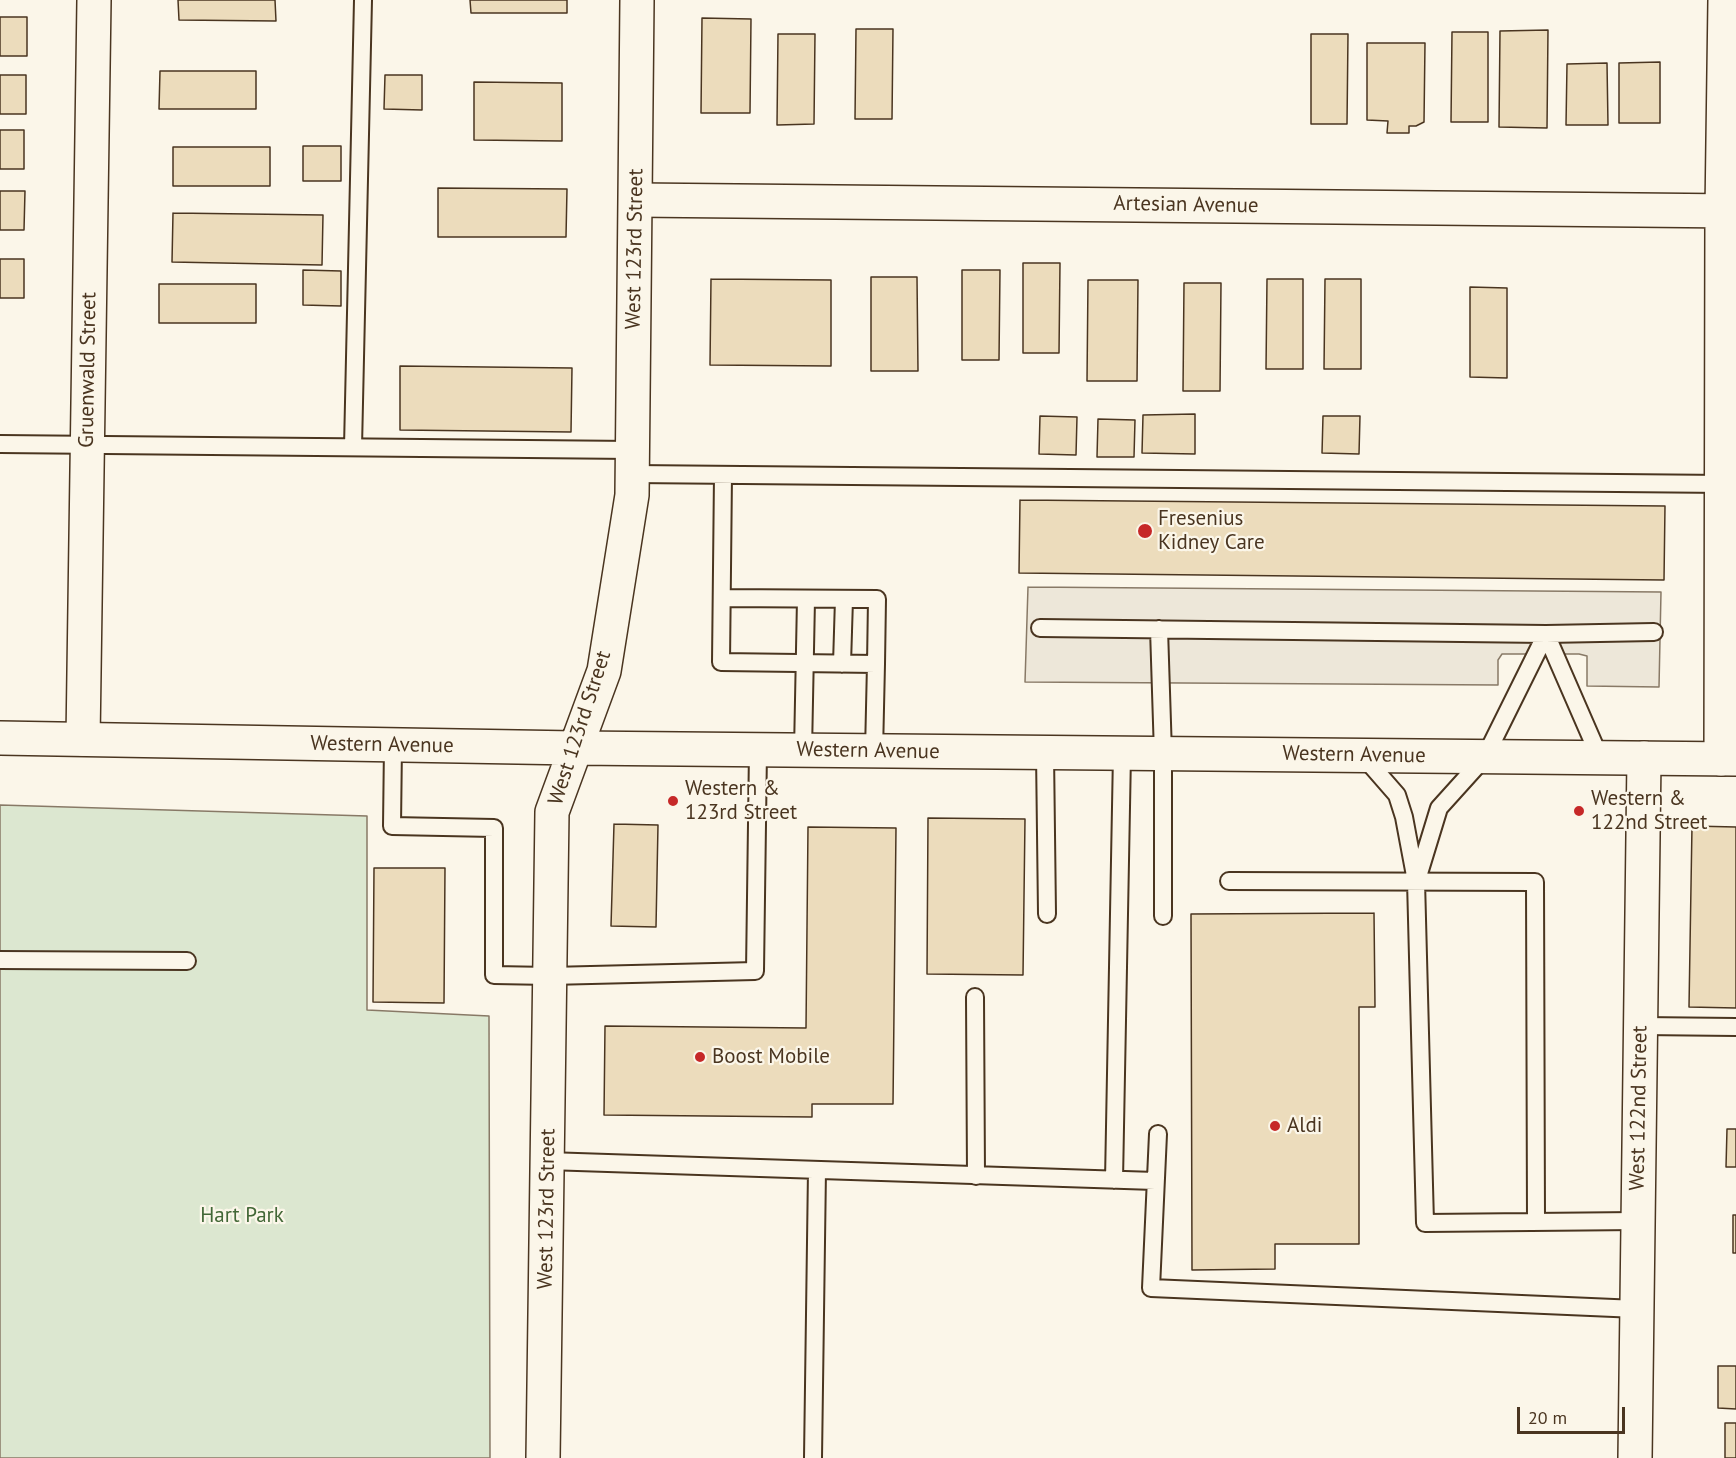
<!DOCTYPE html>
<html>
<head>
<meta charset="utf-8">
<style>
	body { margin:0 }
	#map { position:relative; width:1736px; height:1458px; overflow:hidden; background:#fbf6e9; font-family:"PT Sans",sans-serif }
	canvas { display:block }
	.scale { position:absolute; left:1517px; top:1407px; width:108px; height:27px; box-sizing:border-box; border:3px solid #4a3520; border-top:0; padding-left:8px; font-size:18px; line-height:21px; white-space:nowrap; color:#4a3520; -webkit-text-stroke:4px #fbf6e9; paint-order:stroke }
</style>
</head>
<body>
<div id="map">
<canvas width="1736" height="1458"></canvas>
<div class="scale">20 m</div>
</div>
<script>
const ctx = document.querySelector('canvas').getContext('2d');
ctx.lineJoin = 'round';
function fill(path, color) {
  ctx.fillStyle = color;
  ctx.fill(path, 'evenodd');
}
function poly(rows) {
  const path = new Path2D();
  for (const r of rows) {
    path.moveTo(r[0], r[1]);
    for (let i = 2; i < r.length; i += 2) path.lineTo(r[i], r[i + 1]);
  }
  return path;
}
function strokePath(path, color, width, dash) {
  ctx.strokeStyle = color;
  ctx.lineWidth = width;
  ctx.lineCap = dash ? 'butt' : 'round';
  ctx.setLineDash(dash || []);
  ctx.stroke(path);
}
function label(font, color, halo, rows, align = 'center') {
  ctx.font = font + ' "PT Sans",sans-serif';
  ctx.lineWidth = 4.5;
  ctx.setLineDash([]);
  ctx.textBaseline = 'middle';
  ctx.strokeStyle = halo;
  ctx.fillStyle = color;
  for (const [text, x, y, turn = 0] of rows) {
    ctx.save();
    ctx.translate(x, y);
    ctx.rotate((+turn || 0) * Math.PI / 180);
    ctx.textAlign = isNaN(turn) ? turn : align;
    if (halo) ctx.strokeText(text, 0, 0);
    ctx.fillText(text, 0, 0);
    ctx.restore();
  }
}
const green = poly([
	[0,805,367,816,367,1010,489,1016,490,1458,0,1458,0,805]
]);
fill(green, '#dce7d0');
strokePath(green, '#887966', 1.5);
const parking = poly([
	[1028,587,1661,592,1659,687,1587,686,1587,656,1579,654,1502,654,1498,660,1498,685,1025,682,1028,587]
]);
fill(parking, '#ede7d9');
strokePath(parking, '#887966', 1.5);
const building = poly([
	[178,0,275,0,276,21,179,20,178,0],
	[470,0,567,0,567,13,471,13,470,0],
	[0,17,27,17,27,56,0,56,0,17],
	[702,18,751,19,750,113,701,113,702,18],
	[856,29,893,29,892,119,855,119,856,29],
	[1548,30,1547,128,1499,127,1500,31,1548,30],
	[1452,32,1488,32,1488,122,1451,122,1452,32],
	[778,34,815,34,814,124,777,125,778,34],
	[1311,34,1348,34,1347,124,1311,124,1311,34],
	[1367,43,1425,43,1424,122,1416,126,1409,126,1409,133,1387,133,1388,121,1367,120,1367,43],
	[1660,62,1660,123,1619,123,1619,63,1660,62],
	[1607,63,1608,125,1566,125,1567,64,1607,63],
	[160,71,256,71,256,109,159,109,160,71],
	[0,75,26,75,26,114,0,114,0,75],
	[385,75,422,75,422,110,384,109,385,75],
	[474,82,562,83,562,141,474,140,474,82],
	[0,130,24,130,24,169,0,169,0,130],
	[303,146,341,146,341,181,303,181,303,146],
	[173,147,270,147,270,186,173,186,173,147],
	[438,188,567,189,566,237,438,237,438,188],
	[0,191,25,191,24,230,0,230,0,191],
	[173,213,323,215,322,265,172,262,173,213],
	[0,259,24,259,24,298,0,298,0,259],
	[1023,263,1060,263,1059,353,1023,353,1023,263],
	[303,270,341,271,341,306,303,305,303,270],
	[962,270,1000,270,999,360,962,360,962,270],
	[871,277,917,277,918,371,871,371,871,277],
	[711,279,831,280,831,366,710,365,711,279],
	[1267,279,1303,279,1303,369,1266,369,1267,279],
	[1325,279,1361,279,1361,369,1324,369,1325,279],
	[1088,280,1138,280,1137,381,1087,381,1088,280],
	[1184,283,1221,283,1220,391,1183,391,1184,283],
	[159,284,256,284,256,323,159,323,159,284],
	[1470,287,1507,288,1507,378,1470,377,1470,287],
	[400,366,572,368,571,432,400,430,400,366],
	[1195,414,1195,454,1142,453,1143,415,1195,414],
	[1040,416,1077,417,1076,455,1039,454,1040,416],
	[1323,416,1360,416,1359,454,1322,453,1323,416],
	[1098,419,1135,420,1134,457,1097,457,1098,419],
	[1020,500,1665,506,1664,580,1019,573,1020,500],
	[928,818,1025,819,1023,975,927,974,928,818],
	[614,824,658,825,656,927,611,926,614,824],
	[1692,826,1736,827,1736,1008,1689,1007,1692,826],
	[808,827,896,828,893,1104,812,1104,812,1117,604,1115,605,1026,806,1028,808,827],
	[374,868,445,868,444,1003,373,1002,374,868],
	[1374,913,1375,1007,1359,1007,1359,1244,1275,1244,1275,1269,1192,1270,1191,914,1374,913],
	[1727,1129,1736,1129,1736,1167,1726,1167,1727,1129],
	[1733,1215,1736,1215,1736,1253,1733,1253,1733,1215],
	[1718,1366,1736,1366,1736,1409,1718,1408,1718,1366],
	[1725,1423,1736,1423,1736,1458,1725,1458,1725,1423]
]);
fill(building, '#ecdcbc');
strokePath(building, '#4a3520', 1.5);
const lane = poly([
	[0,444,633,450],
	[353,447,363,0],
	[633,474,1726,484],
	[723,475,721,662,876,664,874,752],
	[722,598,877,599,876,664],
	[1040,628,1546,634,1654,632],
	[1159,629,1163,754,1163,916],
	[1546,634,1600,758],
	[842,664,844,599],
	[393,745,392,826,494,828,494,975,550,976,755,971,758,750],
	[803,751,806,599],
	[1045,753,1047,914],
	[1363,756,1397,795,1404,817,1416,881,1425,1223,1637,1221],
	[1417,880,1439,808,1485,757,1546,634],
	[1229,881,1535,882,1536,1222],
	[0,960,187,961],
	[975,997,976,1176],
	[1641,1026,1736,1027],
	[1158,1134,1151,1288,1637,1309],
	[547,1161,1155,1181],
	[1114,1180,1122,754],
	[813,1458,817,1170]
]);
const street = poly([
	[636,200,1736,211],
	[83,739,94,0],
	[1721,759,1722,211,1725,0],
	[1635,1458,1644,758]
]);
const secondary = poly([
	[0,738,575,748,1736,759],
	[543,1458,552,812,604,671,632,495,637,0]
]);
strokePath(lane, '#4a3520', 20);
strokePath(street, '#4a3520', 36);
strokePath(secondary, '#4a3520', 36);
strokePath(lane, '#fbf6e9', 16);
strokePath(street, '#fbf6e9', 33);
strokePath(secondary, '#fbf6e9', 33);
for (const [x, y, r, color] of [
	[1145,531,8,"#c62828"],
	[673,801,6,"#c62828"],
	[1579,811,6,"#c62828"],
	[700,1057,6,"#c62828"],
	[1275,1126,6,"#c62828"]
]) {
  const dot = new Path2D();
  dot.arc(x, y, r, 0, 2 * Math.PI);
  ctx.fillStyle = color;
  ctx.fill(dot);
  strokePath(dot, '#fbf6e9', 2);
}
label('21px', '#4a3520', '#fbf6e9', [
	["Artesian Avenue",1186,205,1],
	["West 123rd Street",635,249,-89],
	["Gruenwald Street",88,370,-89],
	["West 123rd Street",580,728,-72],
	["Western Avenue",382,745,1],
	["Western Avenue",868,751,1],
	["Western Avenue",1354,755,1],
	["West 122nd Street",1639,1108,-89],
	["West 123rd Street",547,1209,-89]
]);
label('21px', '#4a3520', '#fbf6e9', [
	["Fresenius",1158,519],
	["Kidney Care",1158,543],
	["Western &",685,789],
	["123rd Street",685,813],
	["Western &",1591,799],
	["122nd Street",1591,823],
	["Boost Mobile",712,1057],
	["Aldi",1287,1126]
], 'left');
label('21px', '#436837', '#fbf6e9', [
	["Hart Park",242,1216]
]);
</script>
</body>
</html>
